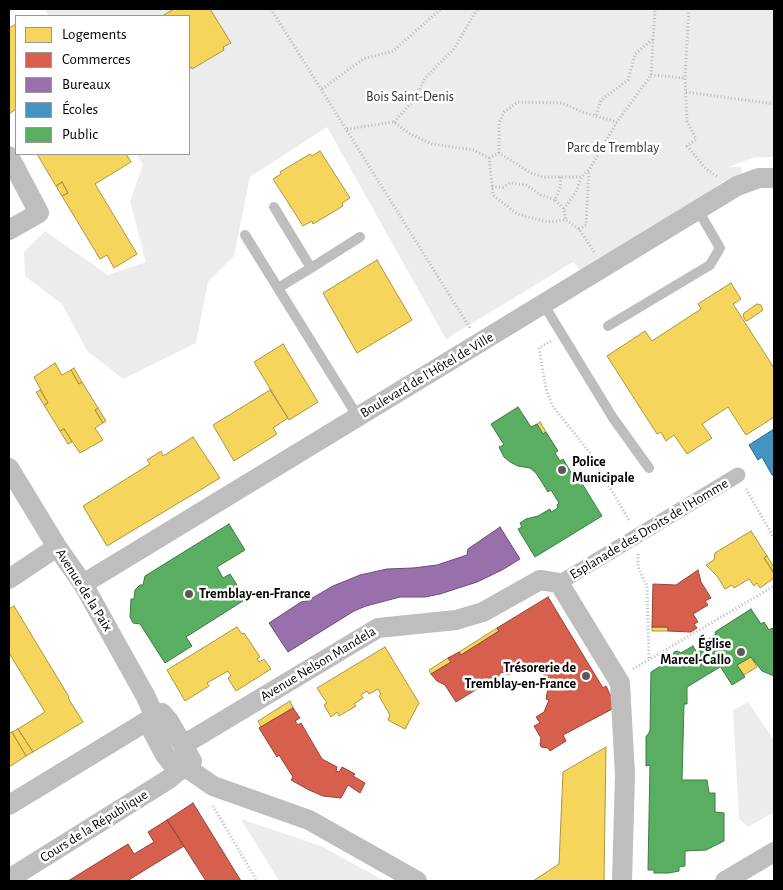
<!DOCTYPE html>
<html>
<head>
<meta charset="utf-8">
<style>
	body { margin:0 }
	#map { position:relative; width:783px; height:890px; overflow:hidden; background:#fff; font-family:"Alegreya Sans",sans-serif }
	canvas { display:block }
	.frame { position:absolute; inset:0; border:10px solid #000; pointer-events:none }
	.legend { position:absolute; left:15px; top:15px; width:175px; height:140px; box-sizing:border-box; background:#fff; border:1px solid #999; margin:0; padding:6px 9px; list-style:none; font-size:15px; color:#000 }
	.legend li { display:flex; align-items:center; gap:10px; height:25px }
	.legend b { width:25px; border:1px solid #999 }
</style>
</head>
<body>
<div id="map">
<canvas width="783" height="890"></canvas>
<div class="frame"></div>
<ul class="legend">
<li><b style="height:14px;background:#f6d55c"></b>Logements</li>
<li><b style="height:14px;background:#d6604d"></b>Commerces</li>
<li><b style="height:14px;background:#9970ab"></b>Bureaux</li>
<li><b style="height:14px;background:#4393c3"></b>Écoles</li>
<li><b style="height:14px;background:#5aae61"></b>Public</li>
</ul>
</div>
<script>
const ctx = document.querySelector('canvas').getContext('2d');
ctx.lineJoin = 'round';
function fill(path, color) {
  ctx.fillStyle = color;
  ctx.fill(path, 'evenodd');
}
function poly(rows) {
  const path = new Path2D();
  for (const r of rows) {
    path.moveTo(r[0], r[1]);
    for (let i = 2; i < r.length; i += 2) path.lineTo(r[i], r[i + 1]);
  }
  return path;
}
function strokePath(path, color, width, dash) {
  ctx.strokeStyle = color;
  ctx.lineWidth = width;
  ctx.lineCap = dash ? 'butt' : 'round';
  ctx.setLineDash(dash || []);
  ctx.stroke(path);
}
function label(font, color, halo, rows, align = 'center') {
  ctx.font = font + ' "Alegreya Sans",sans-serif';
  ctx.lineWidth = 5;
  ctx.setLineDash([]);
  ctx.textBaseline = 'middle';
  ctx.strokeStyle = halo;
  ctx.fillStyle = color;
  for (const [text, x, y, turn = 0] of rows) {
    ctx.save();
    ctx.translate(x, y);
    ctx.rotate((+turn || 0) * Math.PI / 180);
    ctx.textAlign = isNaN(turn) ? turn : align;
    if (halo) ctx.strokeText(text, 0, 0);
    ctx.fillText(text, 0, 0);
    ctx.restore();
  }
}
fill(poly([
	[44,9,774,9,774,157,755,157,728,167,741,167,742,173,719,184,710,193,582,271,573,262,446,339,327,127,250,177,234,256,208,282,196,343,123,379,87,351,62,304,25,276,24,252,45,231,108,275,146,262,130,201,143,165,136,154,189,154,189,16,49,16],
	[748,702,774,740,774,812,748,827,739,819,733,710],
	[241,819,321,846,385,881,279,881]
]), '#ececec');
const homes = poly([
	[174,9,210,9,231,43,223,47,224,50,192,69,191,67,189,68,189,16,162,16,174,9],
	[16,24,16,109,9,114,9,28,16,24],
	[320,151,350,198,342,203,343,206,313,224,312,221,303,226,273,179,281,174,280,172,310,154,312,156,320,151],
	[37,154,126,154,131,162,95,184,137,254,114,268,107,255,100,259,62,196,68,193,62,182,56,186,37,154],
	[62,182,68,193,62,196,56,186,62,182],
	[377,260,412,320,357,353,323,293,377,260],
	[731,283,741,299,733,304,774,368,774,417,746,435,728,407,702,424,712,438,687,454,674,435,666,441,661,432,657,434,607,356,645,331,652,341,701,309,698,304,731,283],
	[757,304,761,305,763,310,747,321,745,320,743,316,744,313,757,304],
	[283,344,318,402,289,420,254,362,283,344],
	[55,363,62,375,71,370,79,384,82,382,98,408,95,410,103,423,95,428,103,440,80,453,64,429,60,431,44,405,48,403,34,377,55,363],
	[74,368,82,382,79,384,71,370,74,368],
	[40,390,48,403,44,405,36,392,40,390],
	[270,390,288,418,273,428,277,434,234,461,213,425,270,390],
	[98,408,106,421,103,423,95,410,98,408],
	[540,422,546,432,543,434,537,424,540,422],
	[64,429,72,442,68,444,60,431,64,429],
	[193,437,220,478,107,546,83,506,150,464,147,460,161,451,163,456,193,437],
	[751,531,767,556,764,558,774,574,774,578,760,588,757,583,754,586,749,579,734,588,732,585,725,589,717,576,706,565,714,560,715,553,751,531],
	[767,556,774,567,773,571,764,558,767,556],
	[14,606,69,697,68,698,83,722,33,752,18,729,45,712,9,653,9,609,14,606],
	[237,627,242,634,244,633,260,657,257,659,259,662,264,659,271,669,236,691,228,678,231,676,228,671,207,683,209,686,185,701,167,670,237,627],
	[652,627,668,627,668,631,652,631,652,627],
	[497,628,499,631,461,655,459,652,497,628],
	[385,647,419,703,405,729,388,720,390,715,379,696,381,694,378,689,369,694,367,691,361,695,363,698,354,704,356,706,339,716,337,712,331,717,324,705,327,703,317,688,385,647],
	[751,657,757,667,744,675,737,665,751,657],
	[448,658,451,662,431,674,429,670,448,658],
	[290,701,293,708,261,727,258,721,290,701],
	[18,729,33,752,26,756,12,732,18,729],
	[12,732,26,756,9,767,9,734,12,732],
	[606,747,604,881,533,881,559,864,563,772,606,747]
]);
fill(homes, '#f6d55c');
strokePath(homes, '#ac9540', 1);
const shops = poly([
	[698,570,701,582,711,598,705,601,708,605,693,614,698,622,694,624,697,628,691,632,668,631,668,627,652,627,653,584,676,585,698,570],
	[548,597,603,688,606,686,616,707,563,735,566,741,550,751,548,748,541,747,540,744,541,738,534,726,540,723,536,717,544,712,549,700,546,699,548,688,547,682,545,676,538,669,527,665,522,666,512,671,509,675,501,672,491,690,482,686,456,702,445,685,437,681,431,674,451,662,448,658,459,652,461,655,499,631,497,628,548,597],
	[293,708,300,718,295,721,298,725,301,723,322,759,337,767,336,771,339,772,342,767,355,774,353,776,365,783,360,793,348,785,341,798,323,796,309,790,291,780,293,777,279,755,277,757,259,728,293,708],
	[193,803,241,881,206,881,167,820,193,803],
	[167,820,184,846,127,881,68,881,128,844,134,854,154,842,148,832,167,820]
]);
fill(shops, '#d6604d');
strokePath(shops, '#964336', 1);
const offices = poly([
	[500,527,520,559,502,570,477,582,440,594,425,597,400,597,366,606,354,611,288,652,269,623,301,602,307,601,333,586,360,575,387,569,413,568,437,565,467,555,468,549,500,527]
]);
fill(offices, '#9970ab');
strokePath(offices, '#6b4e78', 1);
const schools = poly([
	[774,429,774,476,772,475,762,457,758,460,749,445,774,429]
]);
fill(schools, '#4393c3');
strokePath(schools, '#2f6788', 1);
const public = poly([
	[518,407,531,427,537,424,543,434,546,432,558,451,555,453,560,461,563,459,575,479,578,477,602,516,535,557,518,529,522,527,520,523,526,519,538,516,550,509,551,512,558,508,557,505,559,503,551,490,548,492,536,473,530,468,518,466,510,462,504,457,499,447,504,445,491,424,518,407],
	[229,524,245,550,217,567,223,578,230,574,246,599,186,637,192,646,165,663,140,624,133,623,130,617,131,599,134,599,135,590,140,585,143,585,145,576,229,524],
	[751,609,761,624,764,622,769,630,772,628,774,632,774,676,762,671,751,657,737,665,745,677,732,685,718,663,716,664,704,642,716,634,715,632,751,609],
	[693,646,697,653,705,647,716,664,718,663,720,667,687,687,687,704,684,704,682,780,707,780,709,793,715,793,715,812,724,813,724,841,706,850,685,851,685,866,679,867,679,871,669,873,654,873,654,870,648,870,650,765,646,766,646,737,650,731,651,672,672,659,674,652,678,651,681,653,693,646]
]);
fill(public, '#5aae61');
strokePath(public, '#3f7a44', 1);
strokePath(poly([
	[271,9,470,328],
	[689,9,685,78,687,121,696,139,687,146,706,169,718,177],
	[651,75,685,78],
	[322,89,363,59,393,51,441,9],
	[686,92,774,104],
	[596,115,601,100,628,80,635,54,653,39],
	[394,122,416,98,425,78,454,49,477,9],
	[347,129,394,122,410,134,432,144,474,150,489,158,493,195,517,214,547,222,566,220,579,229,594,252],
	[499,153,499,123,504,112,518,102,562,103,582,112,617,122],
	[489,158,499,153,531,173,543,177,581,177,589,170,617,122,651,75,655,9],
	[561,177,560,188,555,200,564,209,566,220],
	[492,187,503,187,510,183,526,185,541,195,555,200],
	[564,209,577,190,581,177],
	[579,229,586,225,589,171],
	[551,341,539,348,546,389,552,405,590,453,630,522],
	[746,489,774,538],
	[638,554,638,567,647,586,649,659],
	[633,669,774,586],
	[213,806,257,881]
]), '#b9b9b9', 3, [1, 2.5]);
strokePath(poly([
	[274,207,311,268,360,237],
	[245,235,358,417],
	[278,288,311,268],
	[544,305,613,418,649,468],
	[608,326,710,265,720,248,698,210]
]), '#bebebe', 10);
strokePath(poly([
	[559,583,738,475]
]), '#bebebe', 15);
strokePath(poly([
	[9,156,39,213,9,230],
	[9,468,57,547,83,584,146,697,154,715],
	[9,579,57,547],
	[83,584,737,186,759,178,774,178],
	[147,721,165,755,178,771],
	[183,745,378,628,456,620,483,612,540,580,559,583,620,683,625,775,622,881],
	[187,768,213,786,309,820,417,881],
	[9,805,147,721,154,715,162,713,169,721,192,761,187,768,178,771,169,779,9,879],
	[725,881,774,852]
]), '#bebebe', 20);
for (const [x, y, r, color] of [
	[562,470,5,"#595959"],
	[189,594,5,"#595959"],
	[741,652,5,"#595959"],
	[586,676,5,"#595959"]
]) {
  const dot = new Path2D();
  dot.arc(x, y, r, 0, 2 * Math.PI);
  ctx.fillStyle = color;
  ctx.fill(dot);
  strokePath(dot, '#fff', 2);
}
label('14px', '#333', '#fff', [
	["Bois Saint-Denis",410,97],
	["Parc de Tremblay",613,148]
]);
label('14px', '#000', '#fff', [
	["Boulevard de l'Hôtel de Ville",427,375,-31],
	["Esplanade des Droits de l'Homme",649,529,-31],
	["Avenue de la Paix",84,590,58],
	["Avenue Nelson Mandela",318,664,-31],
	["Cours de la République",94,826,-32]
]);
label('bold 14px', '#000', '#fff', [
	["Police",572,462],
	["Municipale",572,478],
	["Tremblay-en-France",199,594],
	["Église",731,644,"right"],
	["Marcel-Callo",731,660,"right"],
	["Trésorerie de",576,668,"right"],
	["Tremblay-en-France",576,684,"right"]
], 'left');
</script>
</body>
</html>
